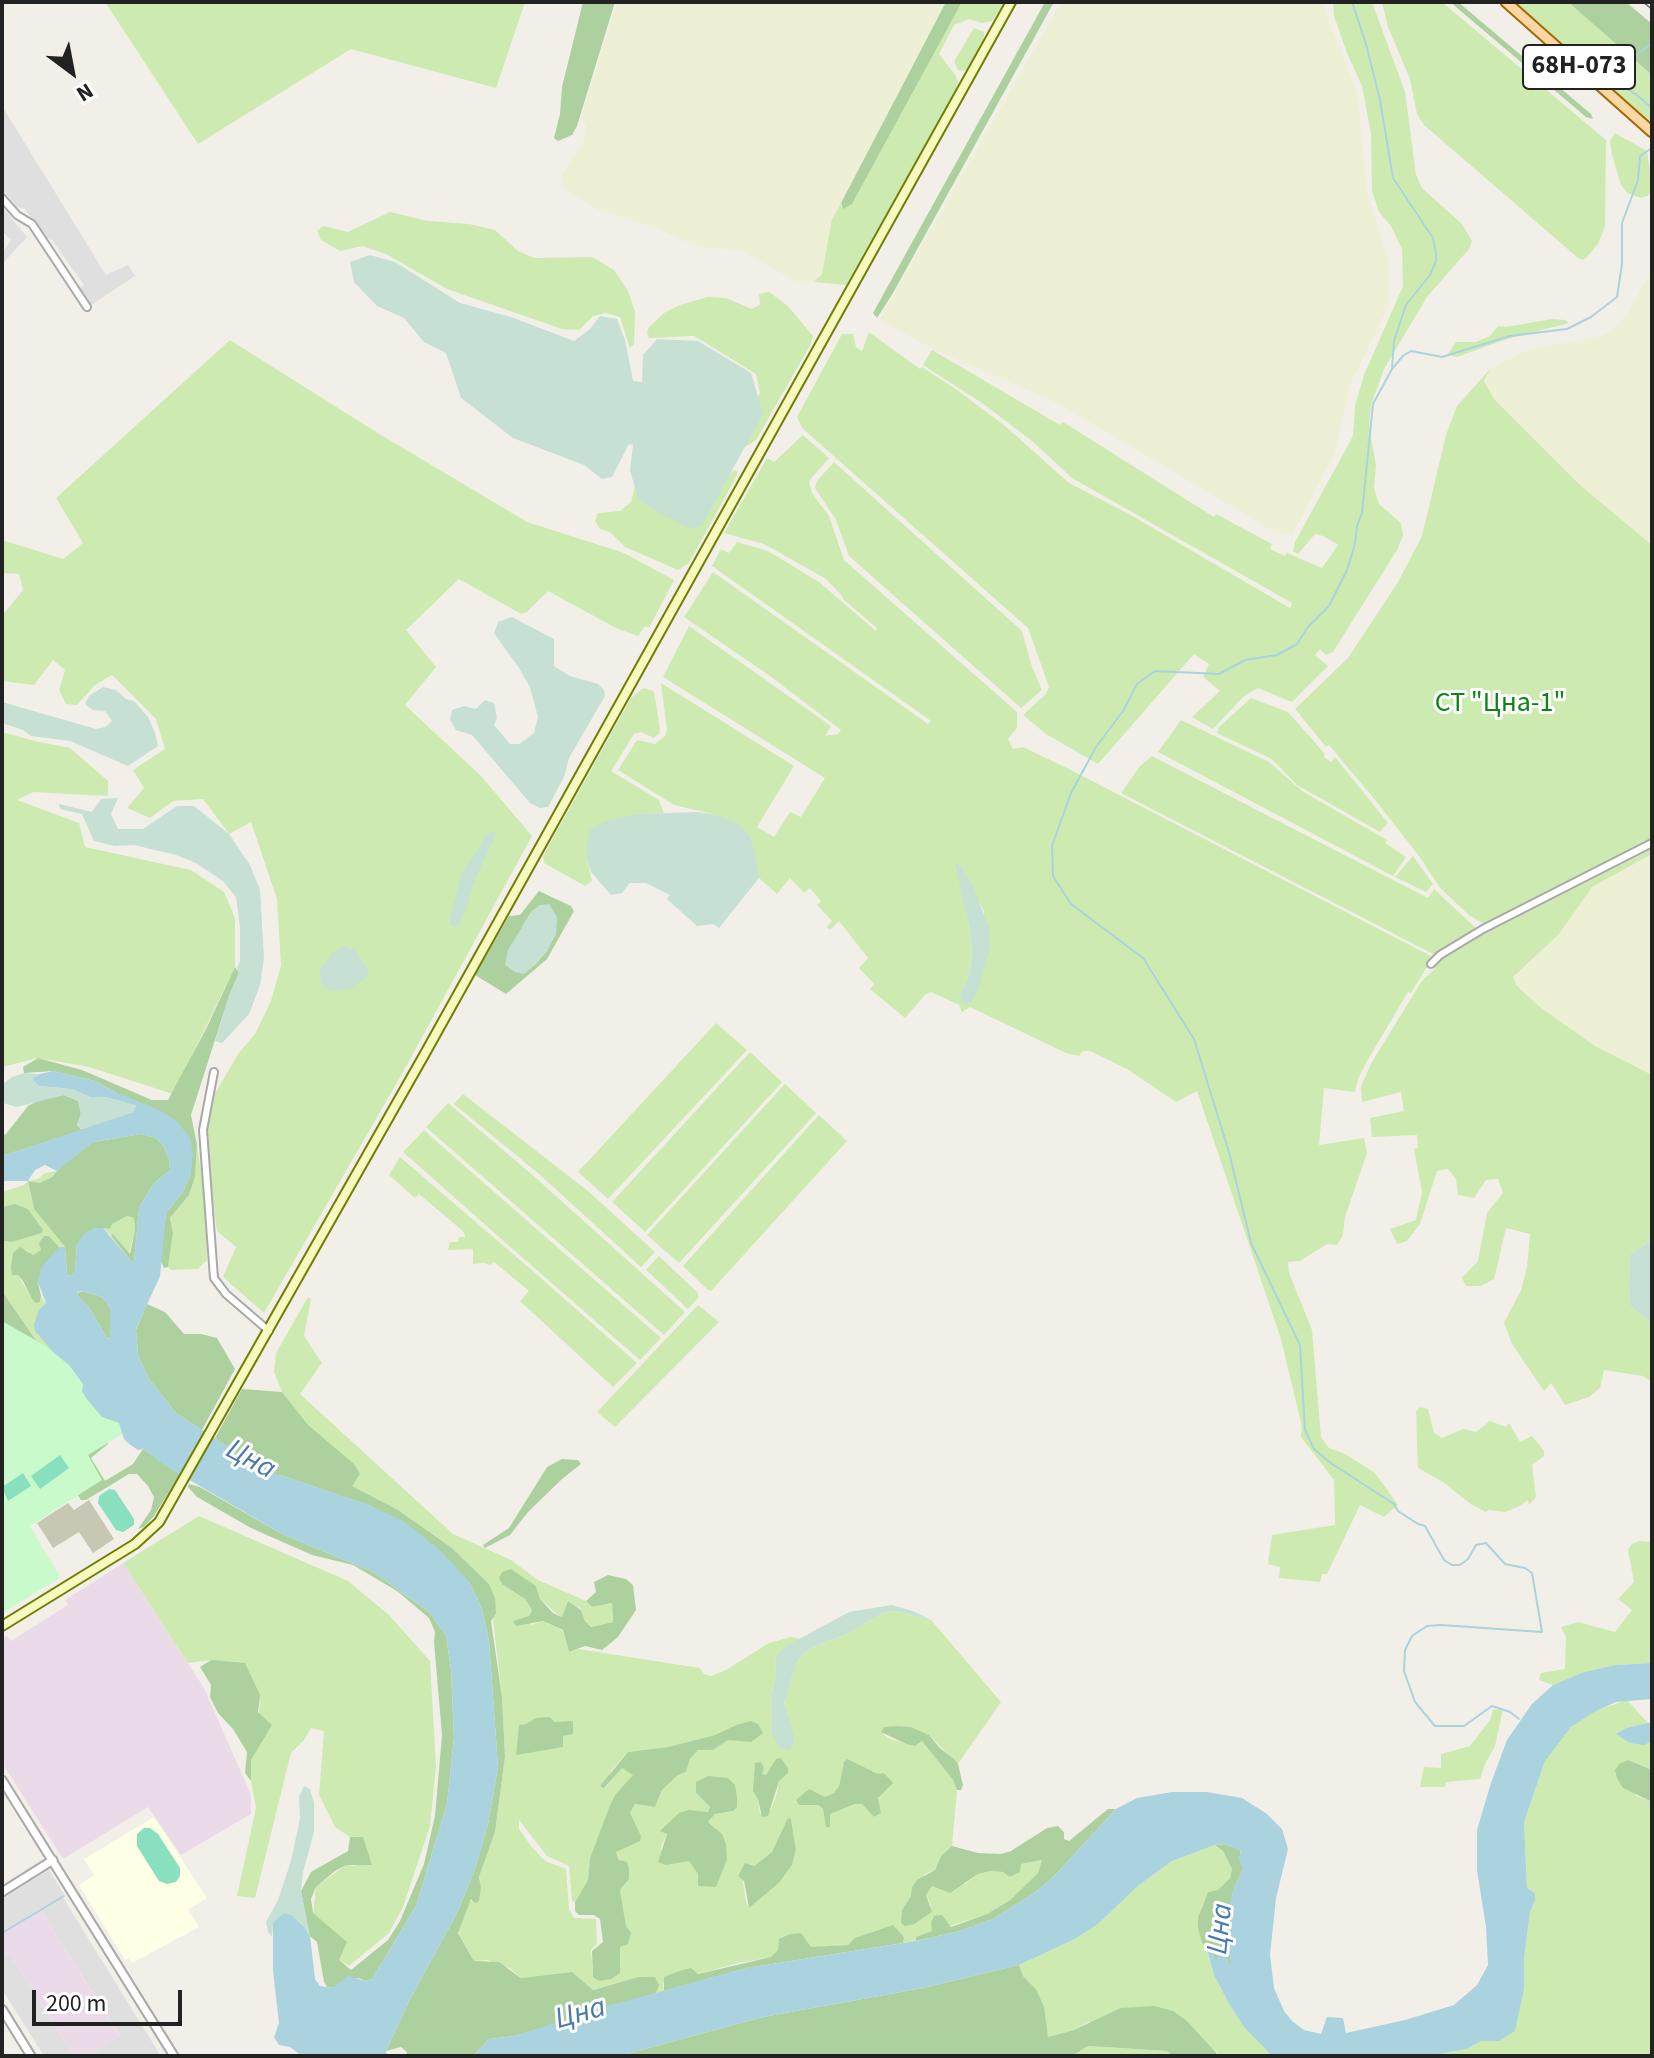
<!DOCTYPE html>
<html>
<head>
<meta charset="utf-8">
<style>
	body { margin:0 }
	#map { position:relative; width:1654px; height:2058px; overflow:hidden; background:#f2efe9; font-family:"Source Sans 3",sans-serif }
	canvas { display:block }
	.frame { position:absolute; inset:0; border:4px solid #222; pointer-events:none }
	.north { position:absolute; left:32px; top:32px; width:80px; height:80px; -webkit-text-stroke:6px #fff; paint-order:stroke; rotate:148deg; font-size:22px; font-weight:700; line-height:32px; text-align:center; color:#222 }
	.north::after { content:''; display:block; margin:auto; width:28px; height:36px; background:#222; clip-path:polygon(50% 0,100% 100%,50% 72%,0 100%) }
	.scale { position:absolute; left:32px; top:1990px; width:150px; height:36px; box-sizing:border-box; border:4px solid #222; border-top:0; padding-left:10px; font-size:24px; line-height:28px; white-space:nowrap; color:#222; -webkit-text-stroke:6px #fff; paint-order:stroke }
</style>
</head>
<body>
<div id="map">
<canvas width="1654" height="2058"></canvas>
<div class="frame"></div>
<div class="north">N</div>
<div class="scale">200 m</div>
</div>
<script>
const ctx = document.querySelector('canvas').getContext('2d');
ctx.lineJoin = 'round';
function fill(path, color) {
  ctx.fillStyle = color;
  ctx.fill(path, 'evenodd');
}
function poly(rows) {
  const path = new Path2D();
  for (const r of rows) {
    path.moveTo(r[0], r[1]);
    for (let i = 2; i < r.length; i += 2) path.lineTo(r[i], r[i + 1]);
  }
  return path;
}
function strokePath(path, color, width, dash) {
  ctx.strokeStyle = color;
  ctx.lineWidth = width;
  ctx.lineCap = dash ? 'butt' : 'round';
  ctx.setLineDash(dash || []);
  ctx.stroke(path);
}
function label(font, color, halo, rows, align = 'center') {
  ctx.font = font + ' "Source Sans 3",sans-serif';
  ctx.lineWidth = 6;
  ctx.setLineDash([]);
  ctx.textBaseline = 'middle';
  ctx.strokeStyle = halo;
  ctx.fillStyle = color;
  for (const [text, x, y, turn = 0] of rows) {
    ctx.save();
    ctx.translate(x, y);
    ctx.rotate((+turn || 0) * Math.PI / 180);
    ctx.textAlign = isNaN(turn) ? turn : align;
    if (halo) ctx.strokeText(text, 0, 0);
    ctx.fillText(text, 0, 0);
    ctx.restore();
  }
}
fill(poly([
	[2,106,106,275,128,265,135,276,91,305,80,288,84,285,52,240,46,238,25,209,17,207,2,189],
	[2,207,27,237,4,262,2,253,11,240,2,231],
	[49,1870,64,1894,62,1896,159,2053,155,2056,90,2056,120,2036,40,1909,2,1932,2,1899],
	[9,1953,74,2056,44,2056,2,1989,2,1957]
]), '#e0dfdf');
fill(poly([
	[123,1563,204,1688,251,1795,251,1814,181,1855,148,1807,63,1859,2,1763,2,1639,7,1636,11,1641,68,1605,65,1600],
	[40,1909,120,2037,90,2056,74,2056,9,1953,2,1957,2,1932]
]), '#ebdbe8');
fill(poly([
	[154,1817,207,1898,188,1910,199,1927,132,1963,129,1958,125,1960,79,1885,94,1875,84,1859]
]), '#ffffe5');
fill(poly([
	[89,1500,114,1539,93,1553,79,1532,53,1548,37,1523,68,1503,74,1510]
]), '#c7c7b4');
fill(poly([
	[617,2,946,2,832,219,822,274,814,282,806,284,793,280,742,251,710,248,684,241,650,226,598,210,562,188,562,174,584,140,586,126,581,117],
	[1061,2,1322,2,1358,95,1367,192,1389,262,1389,305,1350,385,1335,453,1292,535,1275,532,1057,403,931,348,879,320],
	[1652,269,1652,545,1580,485,1494,399,1484,381,1491,368,1527,350,1597,337,1611,331,1626,316],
	[1652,854,1652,1075,1595,1046,1540,1007,1517,986,1513,977,1592,887]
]), '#eef0d5');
fill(poly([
	[105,2,525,2,496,88,351,49,198,144],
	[962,2,1005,2,992,21,982,23,969,19,954,25,939,54,956,76,958,82,955,92,846,285,814,282,822,274,832,219,841,203,841,207,852,204],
	[1333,2,1372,2,1405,92,1416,175,1422,188,1462,224,1472,241,1469,249,1427,297,1384,369,1371,405,1369,426,1376,465,1374,488,1379,504,1401,523,1403,536,1397,550,1333,652,1326,655,1320,649,1315,655,1328,666,1292,702,1258,688,1243,697,1213,729,1192,717,1220,691,1203,677,1209,664,1194,654,1098,764,1046,734,1023,715,1046,694,1049,687,1028,628,802,428,797,417,842,334,853,334,856,347,862,351,869,332,920,369,922,367,957,390,1004,425,1069,483,1129,514,1290,608,1292,603,1072,478,1032,441,982,403,923,365,932,350,1060,425,1063,422,1214,517,1216,514,1272,544,1270,549,1285,556,1287,553,1322,568,1338,545,1323,536,1315,534,1298,554,1293,551,1295,542,1353,436,1355,406,1364,375,1403,286,1402,249,1391,226,1379,212,1372,191,1371,134,1362,86,1347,53,1334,16],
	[1382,2,1442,2,1606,140,1605,226,1598,244,1588,256,1583,260,1578,258,1424,125,1417,114,1410,79,1388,27],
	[1513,2,1568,2,1581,13,1652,75,1652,123],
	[974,28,984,32,984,38,967,69,963,71,958,70,954,61],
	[1615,133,1647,151,1652,184,1649,195,1641,198,1627,193,1621,185,1612,155,1610,141],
	[390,212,428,221,469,224,495,230,518,251,534,258,592,257,614,270,628,291,635,312,634,344,630,348,620,317,606,313,593,316,579,330,562,329,447,289,386,254,362,246,340,251,321,240,317,231,323,226,348,232],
	[769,292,788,306,813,336,811,344,756,440,745,447,738,437,760,393,756,374,694,336,649,338,647,333,649,327,664,313,680,305,708,297,726,298,752,309,760,305,759,294],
	[1552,319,1565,320,1569,323,1507,339,1457,357,1448,354,1456,342,1476,342,1490,336,1498,326,1506,327],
	[230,340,376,432,527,522,624,553,674,580,649,628,645,626,638,636,616,628,548,591,527,612,521,614,459,579,406,630,436,667,405,705,481,776,532,836,403,1072,264,1313,223,1277,236,1247,217,1231,207,1149,208,1113,213,1097,238,1054,255,1034,271,1001,281,965,277,899,251,822,229,834,203,799,173,801,150,818,127,808,144,788,133,770,165,749,156,719,112,675,95,685,77,705,66,704,59,690,65,670,53,660,34,685,2,681,2,616,23,590,19,574,2,573,2,540,63,559,83,543,56,498],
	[1491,368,1484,381,1494,399,1580,485,1652,545,1652,839,1487,925,1470,916,1441,889,1419,856,1376,801,1329,745,1326,747,1295,709,1348,658,1398,582,1422,536,1446,435,1457,406],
	[803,435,829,458,809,481,812,493,829,516,844,560,1017,712,1017,728,1008,739,1013,749,1023,747,1067,768,1433,957,1411,993,1408,992,1367,1061,1358,1079,1355,1092,1324,1088,1319,1145,1364,1138,1367,1153,1345,1217,1343,1235,1337,1245,1327,1244,1300,1261,1288,1262,1289,1273,1312,1330,1321,1437,1329,1448,1345,1454,1375,1473,1398,1505,1384,1517,1360,1505,1327,1574,1322,1574,1320,1582,1279,1578,1280,1567,1268,1564,1272,1535,1335,1525,1334,1480,1301,1437,1302,1427,1281,1339,1197,1091,1176,1102,1127,1069,1090,1051,1083,1051,1079,1056,1066,1053,970,1007,962,1012,959,1005,931,992,925,995,905,1018,870,989,874,984,859,968,868,958,839,921,830,930,827,927,832,921,817,905,821,901,810,888,804,893,790,878,777,894,759,878,751,837,716,815,674,805,618,770,637,740,655,744,665,736,667,730,661,683,794,766,757,827,774,837,790,812,801,817,825,778,663,677,689,626,831,726,825,736,838,734,841,730,770,676,684,617,713,572,928,724,931,721,712,566,721,549,729,553,737,542,768,551,819,582,876,631,877,628,843,599,842,596,826,579,764,544,724,533,767,458,774,462],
	[956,864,959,865,964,872,984,911,968,1004,960,995,969,975,972,956,970,929],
	[834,462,1022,631,1032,667,1042,690,1021,708,849,556,836,520,815,488,817,481],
	[734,470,738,471,734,481,689,563,678,570,625,547,610,532,600,529,595,521,598,513,620,511,631,502,637,478,729,476],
	[643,688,654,691,660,729,659,734,654,738,641,732,634,734,611,771,659,800,664,813,638,814,587,860,592,881,585,886,544,863,543,856,631,698],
	[1251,698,1288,712,1325,754,1324,757,1331,762,1335,757,1388,823,1380,832,1297,785,1272,759,1217,733,1219,727],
	[1181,720,1269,762,1302,791,1387,840,1385,843,1406,857,1393,876,1158,752],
	[2,732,35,741,70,748,108,781,108,796,33,792,17,800,79,823,85,847,191,870,224,892,235,918,235,967,173,1094,89,1067,38,1058,2,1067],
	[1152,756,1428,898,1434,889,1478,930,1435,955,1121,793,1140,766],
	[1652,846,1652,854,1592,887,1559,934,1513,977,1517,986,1540,1007,1595,1046,1652,1075,1652,1240,1630,1254,1629,1287,1630,1306,1652,1324,1652,1382,1643,1376,1604,1370,1600,1388,1589,1397,1565,1405,1551,1383,1544,1391,1512,1344,1504,1323,1521,1290,1527,1267,1530,1234,1506,1228,1494,1279,1481,1286,1466,1286,1462,1278,1478,1261,1487,1213,1503,1193,1498,1179,1486,1180,1474,1198,1458,1195,1456,1179,1448,1169,1437,1171,1420,1224,1407,1241,1397,1244,1390,1229,1416,1220,1422,1192,1414,1149,1418,1148,1417,1135,1372,1137,1370,1118,1404,1111,1401,1092,1362,1102,1361,1086,1372,1062,1421,982,1435,968,1439,957],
	[1413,856,1433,884,1426,892,1395,877],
	[716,1023,747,1050,608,1199,578,1172],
	[750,1052,782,1082,645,1232,612,1202],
	[785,1084,816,1113,679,1263,647,1235],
	[463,1094,588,1191,655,1252,641,1267,539,1174,454,1104],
	[448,1103,536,1178,685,1312,664,1335,426,1127],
	[819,1115,847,1141,711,1291,708,1290,683,1266],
	[424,1130,436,1141,661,1338,640,1360,499,1237,403,1152],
	[197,1145,205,1196,207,1260,198,1269,171,1270,168,1267,173,1233,170,1218,189,1195,195,1177],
	[400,1157,542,1279,637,1363,613,1387,520,1301,529,1291,494,1262,490,1265,484,1263,473,1264,473,1249,448,1250,450,1242,458,1242,459,1237,465,1237,464,1232,419,1194,415,1198,389,1175],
	[57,1171,52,1177,40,1183,28,1182,34,1209,65,1247,59,1247,49,1236,41,1250,33,1255,26,1250,18,1275,32,1299,40,1302,41,1296,46,1304,40,1335,54,1353,35,1339,2,1291,2,1241,12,1242,41,1233,15,1204,2,1207,2,1192,24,1185,28,1181,38,1179,45,1173],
	[127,1216,134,1218,135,1230,129,1254,114,1235,111,1236,103,1228,109,1229,112,1224],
	[659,1256,697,1292,699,1297,688,1309,646,1270],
	[308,1297,311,1299,304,1336,322,1363,300,1394,453,1534,511,1560,538,1580,586,1601,592,1607,612,1603,613,1622,591,1627,585,1621,581,1609,568,1601,562,1618,540,1599,536,1586,510,1569,515,1591,525,1599,532,1610,529,1616,531,1625,543,1621,563,1631,569,1652,578,1649,700,1668,704,1674,711,1676,726,1670,769,1643,791,1637,800,1639,776,1656,775,1680,772,1691,773,1718,788,1719,784,1704,796,1664,803,1654,817,1645,847,1634,883,1613,897,1611,931,1620,1001,1702,958,1764,929,1735,911,1727,898,1726,881,1732,888,1738,906,1744,915,1746,922,1741,953,1780,957,1790,952,1846,941,1856,935,1870,925,1874,911,1896,902,1910,901,1923,931,1906,926,1895,932,1886,965,1884,978,1874,991,1871,1003,1872,1011,1877,1021,1864,1042,1860,1038,1873,1010,1900,987,1914,916,1937,916,1941,903,1943,904,1937,893,1925,848,1945,778,1950,772,1957,739,1963,663,1983,664,1991,656,1993,658,1985,638,1977,592,1990,572,1972,521,1978,510,1968,487,1960,474,1961,458,1932,467,1906,481,1887,479,1877,495,1832,505,1757,502,1697,489,1584,452,1548,398,1510,351,1486,282,1392,274,1372,276,1353],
	[736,1725,737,1739,728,1740,713,1750,698,1750,690,1759,686,1772,678,1775,662,1790,655,1807,635,1804,630,1813,623,1847,616,1852,629,1879,620,1890,626,1926,631,1933,620,1946,620,1973,593,1977,591,1950,597,1944,596,1919,574,1918,569,1909,566,1869,545,1861,531,1846,519,1829,519,1820,547,1856,569,1866,572,1901,575,1902,588,1880,590,1858,610,1805,615,1795,634,1775,622,1767,605,1788,611,1771,628,1752,668,1747,715,1735],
	[776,1759,779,1780,777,1792,771,1810,760,1813,758,1799,761,1763,762,1775,766,1775],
	[844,1762,878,1774,888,1789,881,1793,878,1799,880,1813,874,1817,862,1804,855,1804,829,1814,827,1827,823,1809,818,1805,799,1805,808,1789,825,1797,834,1793,839,1786],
	[696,1793,733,1811,715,1814,708,1822,716,1828,698,1874,689,1861,660,1850,667,1833,661,1831,708,1812,710,1807],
	[791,1819,796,1850,792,1865,779,1883,749,1908,746,1902,743,1881,754,1866,772,1852],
	[698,1305,719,1322,615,1427,597,1412],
	[1420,1407,1428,1409,1434,1433,1442,1438,1463,1429,1476,1432,1490,1421,1506,1427,1509,1423,1520,1442,1532,1436,1544,1451,1544,1456,1532,1465,1536,1497,1529,1505,1528,1500,1518,1507,1505,1512,1488,1510,1486,1512,1472,1505,1443,1482,1418,1468,1416,1412],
	[199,1516,348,1581,389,1615,430,1661,436,1766,430,1826,403,1907,389,1933,349,1966,339,1960,313,1913,316,1887,346,1865,356,1866,363,1837,350,1837,335,1827,319,1795,324,1731,311,1728,304,1740,291,1753,255,1898,237,1896,256,1808,251,1781,251,1760,257,1748,260,1695,211,1660,188,1663,123,1563],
	[1639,1541,1652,1542,1652,1663,1615,1665,1584,1672,1553,1685,1539,1680,1541,1673,1565,1669,1566,1637,1561,1627,1578,1622,1615,1632,1632,1610,1618,1599,1634,1582,1628,1550,1632,1544],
	[1627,1700,1648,1723,1626,1728,1644,1744,1652,1741,1652,1770,1628,1760,1636,1796,1652,1802,1652,2056,1427,2056,1467,2049,1481,2041,1499,2041,1524,1989,1524,1959,1530,1912,1535,1901,1535,1893,1527,1888,1524,1822,1545,1761,1560,1738,1576,1723,1594,1711],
	[1503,1709,1495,1746,1485,1764,1480,1779,1446,1782,1445,1787,1420,1787,1424,1767,1441,1768,1441,1754,1470,1746,1490,1720,1493,1710],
	[1215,1845,1223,1851,1232,1869,1230,1878,1218,1890,1208,1892,1203,1903,1198,1917,1202,1943,1206,1946,1214,1975,1228,2002,1243,2026,1272,2056,1219,2056,1217,2052,1089,2022,1074,2030,1048,2037,1036,1989,1023,1976,1019,1965,1075,1939,1098,1924,1139,1885,1172,1861],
	[1088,2046,1167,2051,1173,2056,1072,2056]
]), '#cdebb0');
fill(poly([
	[583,2,615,2,577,126,572,135,558,141,554,138,560,114,562,87],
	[946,2,962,2,852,204,843,209,841,203],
	[1045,2,1054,2,893,293,877,318,873,313],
	[1450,2,1458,2,1591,114,1593,119,1586,117],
	[1568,2,1626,2,1652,24,1652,75],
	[539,891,571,906,574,911,547,959,506,994,475,975,509,916,520,915],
	[532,911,556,934,546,952,534,966,522,927],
	[235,967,239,973,229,996,191,1115,197,1145,195,1177,189,1195,170,1218,173,1233,168,1267,164,1268,160,1259,166,1213,183,1192,191,1173,115,1092,95,1081,53,1071,24,1073,23,1067,38,1058,82,1070,152,1100,168,1100,206,1029],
	[64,1095,78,1101,81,1114,77,1125,82,1130,2,1156,2,1135,6,1134,28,1106,41,1099],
	[141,1134,156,1138,163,1145,169,1159,170,1170,153,1184,139,1208,134,1262,131,1261,111,1236,113,1234,130,1254,135,1230,134,1218,127,1216,112,1224,110,1229,103,1228,77,1244,75,1270,72,1276,67,1275,65,1247,34,1209,28,1181,40,1183,52,1177,62,1165,93,1142],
	[15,1204,28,1209,43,1230,42,1233,12,1242,2,1241,2,1207],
	[44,1236,49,1236,59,1247,38,1282,41,1296,40,1302,36,1303,32,1299,23,1281,18,1275,12,1275,11,1267,13,1253,20,1247,33,1255,41,1250,39,1243],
	[2,1291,35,1339,54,1353,108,1444,91,1458,105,1481,133,1464,143,1449,180,1474,154,1516,144,1527,138,1529,151,1510,154,1497,148,1486,137,1474,129,1474,86,1500,81,1500,2,1377],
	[83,1291,102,1297,110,1308,111,1339,106,1337,91,1310,79,1298,77,1293],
	[147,1304,165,1312,184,1334,201,1334,217,1338,235,1369,202,1430,176,1413,149,1379,138,1355,136,1330],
	[242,1389,282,1392,308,1425,354,1464,360,1474,352,1486,398,1510,452,1548,489,1584,495,1598,496,1613,491,1621,502,1697,505,1757,495,1832,479,1877,481,1887,479,1901,475,1903,471,1899,458,1933,474,1961,499,1962,521,1978,572,1972,593,1990,638,1977,655,1977,659,1985,656,1993,515,2036,489,2039,473,2056,406,2056,407,2052,401,2047,386,2051,410,1999,457,1913,475,1869,488,1824,498,1767,489,1641,482,1609,469,1582,371,1506,283,1476,257,1471,215,1438],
	[562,1459,578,1460,581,1464,562,1479,528,1512,510,1535,485,1548,483,1545,509,1528,547,1467],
	[189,1484,200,1487,282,1534,373,1572,429,1612,446,1635,451,1670,454,1738,447,1804,416,1906,372,1979,365,1981,358,1978,333,1988,327,1987,324,1982,317,1942,310,1936,306,1920,301,1891,311,1872,348,1851,350,1837,363,1837,372,1865,346,1865,335,1871,316,1887,311,1899,313,1913,347,1942,339,1960,351,1970,388,1940,400,1921,424,1864,435,1816,442,1735,434,1642,435,1632,429,1618,397,1591,353,1565,312,1555,251,1528,197,1497,188,1487],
	[511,1569,536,1586,540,1599,553,1613,562,1617,568,1601,581,1610,585,1621,591,1627,613,1622,612,1603,592,1607,586,1601,596,1592,594,1582,608,1575,626,1579,633,1585,636,1610,618,1637,602,1650,585,1646,569,1652,563,1630,543,1621,516,1626,513,1621,529,1616,532,1610,525,1599,502,1584,499,1578,502,1572],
	[211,1660,245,1663,260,1695,258,1712,272,1725,251,1760,251,1781,245,1773,247,1752,233,1729,218,1713,210,1697,211,1685,200,1667],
	[550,1717,554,1722,573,1721,573,1734,563,1736,563,1747,516,1755,519,1725,526,1724,536,1718],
	[751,1721,758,1724,763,1733,751,1742,728,1740,713,1750,698,1750,690,1759,686,1772,678,1775,662,1790,655,1807,635,1804,630,1813,641,1836,640,1841,616,1852,619,1860,627,1862,629,1869,629,1879,620,1890,626,1926,631,1933,628,1944,620,1947,620,1973,611,1979,599,1981,593,1977,592,1951,603,1942,600,1919,594,1915,579,1915,575,1911,575,1902,588,1880,590,1858,610,1805,615,1795,633,1775,622,1768,604,1788,600,1786,628,1752,668,1747,715,1735,736,1725],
	[898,1726,911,1727,929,1735,940,1748,954,1759,958,1764,963,1785,961,1790,957,1790,953,1780,922,1741,915,1746,906,1744,881,1732,884,1727],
	[781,1758,788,1768,788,1773,779,1781,768,1816,762,1817,758,1799,753,1791,755,1763,761,1762,764,1768,762,1774,766,1775,776,1759],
	[847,1759,878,1774,884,1773,893,1783,878,1798,881,1813,874,1817,862,1804,855,1804,830,1814,830,1827,826,1827,823,1809,818,1805,799,1805,796,1800,809,1789,825,1797,834,1793,839,1786,844,1762],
	[1628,1760,1652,1770,1652,1802,1623,1788,1617,1778,1615,1770,1619,1764],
	[708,1776,728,1778,735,1785,737,1797,737,1807,733,1811,715,1814,708,1822,722,1834,726,1844,727,1860,716,1887,698,1886,698,1874,689,1861,666,1865,658,1862,667,1834,660,1831,679,1813,689,1810,708,1812,710,1807,696,1793,696,1782],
	[1108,1809,1116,1809,1055,1875,1036,1892,993,1919,960,1931,916,1941,916,1937,932,1931,931,1923,934,1916,942,1915,951,1927,987,1914,1010,1900,1038,1873,1042,1860,1021,1864,1020,1872,1010,1877,1003,1872,991,1871,978,1874,950,1893,932,1886,926,1895,932,1912,914,1924,905,1926,901,1923,902,1910,911,1896,912,1887,917,1880,935,1870,941,1856,952,1846,978,1853,1001,1854,1011,1851,1047,1828,1058,1826,1064,1832,1064,1839,1069,1841],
	[788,1818,791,1819,796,1850,792,1865,779,1883,749,1908,744,1881,738,1876,745,1863,754,1866,772,1852],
	[1225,1844,1240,1850,1243,1869,1233,1891,1225,1934,1233,1969,1219,1946,1217,1966,1206,1943,1206,1946,1202,1943,1198,1928,1198,1917,1208,1892,1218,1890,1230,1878,1232,1869,1223,1851,1215,1845],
	[893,1925,904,1937,903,1943,747,1968,664,1991,664,1977,679,1971,691,1968,698,1974,771,1957,778,1950,779,1939,790,1934,801,1933,811,1947,848,1945,855,1938],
	[1019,1965,1023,1976,1036,1989,1044,2007,1048,2037,1074,2030,1121,2008,1154,2006,1173,2011,1187,2021,1219,2056,1173,2056,1167,2051,1088,2046,1072,2056,619,2056,763,2017,923,1988]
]), '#add19e');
fill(poly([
	[370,255,395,262,460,303,511,317,574,341,590,329,600,316,617,319,625,340,633,381,642,382,643,355,657,339,698,341,751,373,763,414,702,525,691,529,654,510,638,499,630,470,633,445,629,444,612,477,602,479,584,465,513,438,461,398,446,353,424,342,404,318,377,306,354,282,350,262],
	[512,617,554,639,554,666,570,676,598,684,604,690,605,696,569,758,564,777,548,807,540,808,530,803,472,735,456,730,450,720,452,710,464,706,476,709,485,700,494,703,497,718,494,725,510,744,519,744,534,733,538,717,530,687,519,668,494,633,498,622],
	[103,687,116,690,126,699,134,701,148,717,155,733,158,746,128,766,70,741,31,736,23,730,2,723,2,702,96,729,105,727,112,721,105,711,93,710,85,704,89,696],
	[118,798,111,814,118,829,143,829,177,806,194,806,229,834,250,865,260,890,264,958,260,985,249,1014,222,1043,215,1041,229,996,239,973,237,968,240,961,240,927,236,897,223,881,196,863,176,855,134,845,115,846,94,841,82,814,60,809,59,804,92,812,101,799],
	[697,812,716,815,739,824,751,837,757,863,759,878,719,928,713,924,697,926,667,899,670,895,646,883,630,883,622,893,611,895,591,872,587,860,587,841,590,830,605,821,638,814],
	[495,830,495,836,474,882,466,909,459,925,455,927,450,924,450,918,462,872,480,847,485,835],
	[955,864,959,864,974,888,990,931,989,952,979,987,974,999,968,1004,961,1003,960,995,969,975,972,956,970,929],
	[549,904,557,917,556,934,546,952,534,966,524,974,515,972,505,965,508,950,532,911,540,905],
	[344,946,355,950,368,970,369,975,351,989,329,991,321,983,319,971,333,952],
	[24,1073,40,1074,32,1079,39,1086,72,1089,90,1097,105,1097,137,1105,134,1112,82,1130,77,1125,81,1114,78,1101,64,1095,17,1107,3,1103,2,1085,12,1077],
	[1652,1240,1652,1324,1630,1306,1629,1287,1630,1254],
	[892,1605,913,1611,931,1620,897,1611,883,1613,847,1634,817,1645,803,1654,796,1664,784,1704,794,1736,793,1747,787,1751,778,1745,772,1734,772,1691,775,1680,776,1656,788,1645,849,1612],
	[304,1786,310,1789,314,1803,314,1832,303,1872,301,1891,310,1936,304,1927,273,1923,272,1937,268,1932,266,1922,278,1900,291,1861,300,1818,299,1797]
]), '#c6e0d4');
fill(poly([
	[2,1321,44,1345,69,1365,83,1384,82,1391,86,1398,109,1419,119,1423,123,1430,122,1434,88,1455,102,1480,30,1526,59,1575,58,1579,2,1613]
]), '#c8facc');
fill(poly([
	[60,1455,69,1468,40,1489,31,1476],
	[23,1473,31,1486,8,1501,2,1487],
	[109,1489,115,1490,134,1519,134,1525,123,1532,116,1530,98,1503,99,1496],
	[144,1828,150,1828,158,1834,180,1868,180,1876,176,1882,167,1884,159,1881,137,1846,137,1834]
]), '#88e0be');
fill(poly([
	[53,1071,95,1081,115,1092,157,1109,177,1121,190,1138,193,1154,191,1173,183,1192,166,1213,160,1276,136,1329,138,1355,149,1379,176,1413,230,1448,257,1471,283,1476,371,1506,405,1522,443,1553,469,1582,482,1609,489,1641,498,1767,488,1824,475,1869,457,1913,410,1999,386,2051,387,2056,302,2056,290,2047,279,2045,274,2037,279,2023,273,1971,273,1923,283,1913,291,1915,304,1927,310,1936,315,1979,320,1986,333,1988,348,1976,365,1981,372,1979,416,1906,447,1804,454,1738,451,1670,446,1635,429,1612,373,1572,282,1534,164,1465,143,1449,138,1450,129,1444,124,1439,119,1423,102,1417,86,1398,82,1391,83,1384,69,1365,54,1353,35,1331,34,1324,39,1310,46,1303,38,1282,41,1268,59,1247,65,1247,67,1275,72,1276,75,1269,77,1244,84,1234,94,1228,103,1228,131,1261,134,1261,139,1208,153,1184,170,1170,169,1159,163,1145,156,1138,141,1134,93,1142,57,1171,45,1165,35,1170,28,1181,2,1181,2,1156,134,1112,136,1105,105,1097,90,1097,72,1089,39,1086,32,1079,40,1074],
	[83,1291,102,1297,110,1308,110,1339,106,1337,91,1310,79,1298,77,1292],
	[1652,1663,1652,1699,1616,1702,1594,1712,1571,1727,1545,1761,1524,1822,1527,1888,1535,1893,1535,1901,1530,1912,1524,1959,1524,1989,1515,2031,1499,2041,1481,2041,1467,2049,1427,2056,1272,2056,1243,2026,1228,2002,1214,1975,1206,1946,1206,1943,1210,1945,1217,1963,1218,1944,1232,1966,1225,1934,1227,1913,1233,1891,1243,1869,1238,1858,1241,1854,1240,1850,1224,1844,1215,1845,1172,1861,1139,1885,1098,1924,1075,1939,1019,1965,923,1988,763,2017,619,2056,473,2056,489,2039,515,2036,604,2007,747,1968,916,1941,960,1931,993,1919,1036,1892,1055,1875,1116,1809,1137,1798,1172,1792,1207,1792,1242,1798,1267,1814,1282,1829,1288,1849,1276,1898,1270,1955,1274,1988,1284,2011,1292,2021,1304,2030,1321,2034,1327,2017,1343,2018,1346,2033,1405,2020,1454,2005,1477,1985,1488,1965,1486,1927,1477,1870,1477,1830,1491,1783,1507,1740,1532,1704,1553,1685,1584,1672,1615,1665],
	[1652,1722,1652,1741,1644,1745,1630,1743,1616,1734,1626,1728]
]), '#aad3df');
strokePath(poly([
	[1352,2,1366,44,1380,100,1393,178,1433,238,1436,253,1436,261,1430,275,1406,305,1394,341,1392,367],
	[1652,43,1636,55,1626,56,1618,62,1614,76,1620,84,1638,96,1652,108],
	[1519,1719,1510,1712,1492,1706,1464,1726,1435,1726,1415,1702,1404,1671,1405,1650,1412,1636,1427,1626,1441,1625,1542,1632,1532,1573,1525,1568,1505,1564,1486,1543,1476,1545,1468,1559,1460,1565,1452,1565,1444,1560,1425,1526,1418,1524,1398,1511,1394,1504,1332,1464,1314,1449,1305,1430,1300,1345,1251,1243,1229,1152,1194,1039,1143,958,1071,904,1053,876,1052,846,1071,793,1096,747,1123,711,1137,684,1155,671,1219,674,1245,660,1277,655,1297,644,1308,627,1329,606,1347,570,1355,544,1357,526,1362,513,1373,404,1392,369,1403,356,1411,351,1442,357,1510,336,1567,329,1591,317,1617,297,1622,264,1622,223,1638,180,1640,156,1652,148],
	[2,1933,64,1896]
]), '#aad3df', 2);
const minor = poly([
	[2,198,17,215,32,224,87,307],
	[1431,964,1440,955,1483,929,1652,843],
	[214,1072,203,1130,214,1278,226,1294,269,1331]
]);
const tertiary = poly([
	[2,1780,174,2056],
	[2,1892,53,1860],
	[2,2009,31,2056]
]);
const secondary = poly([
	[2,1626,135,1544,159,1522,423,1057,1011,2]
]);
const primary = poly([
	[1506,2,1652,132]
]);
strokePath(minor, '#a9a9a9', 10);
strokePath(tertiary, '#a9a9a9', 11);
strokePath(secondary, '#707d05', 12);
strokePath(primary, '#a06b00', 13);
strokePath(minor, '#fff', 6);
strokePath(tertiary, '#fff', 7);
strokePath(secondary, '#f7fabf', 8);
strokePath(primary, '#fcd6a4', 9);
const rail = poly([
	[1646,2,1652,7]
]);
strokePath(rail, '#707070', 5);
strokePath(rail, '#fff', 2, [6]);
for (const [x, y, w] of [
	[1579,67,112]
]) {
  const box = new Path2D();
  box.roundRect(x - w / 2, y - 22, w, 44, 6);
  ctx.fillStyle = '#fff';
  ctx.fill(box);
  strokePath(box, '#222', 2);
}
label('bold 26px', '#222', null, [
	["68Н-073",1579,67]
]);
label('28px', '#0c8416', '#fff', [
	["СТ \"Цна-1\"",1500,705]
]);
label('italic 30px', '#4a7aab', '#fff', [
	["Цна",250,1461,28],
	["Цна",1222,1929,-84],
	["Цна",581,2015,-16]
]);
</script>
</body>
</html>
